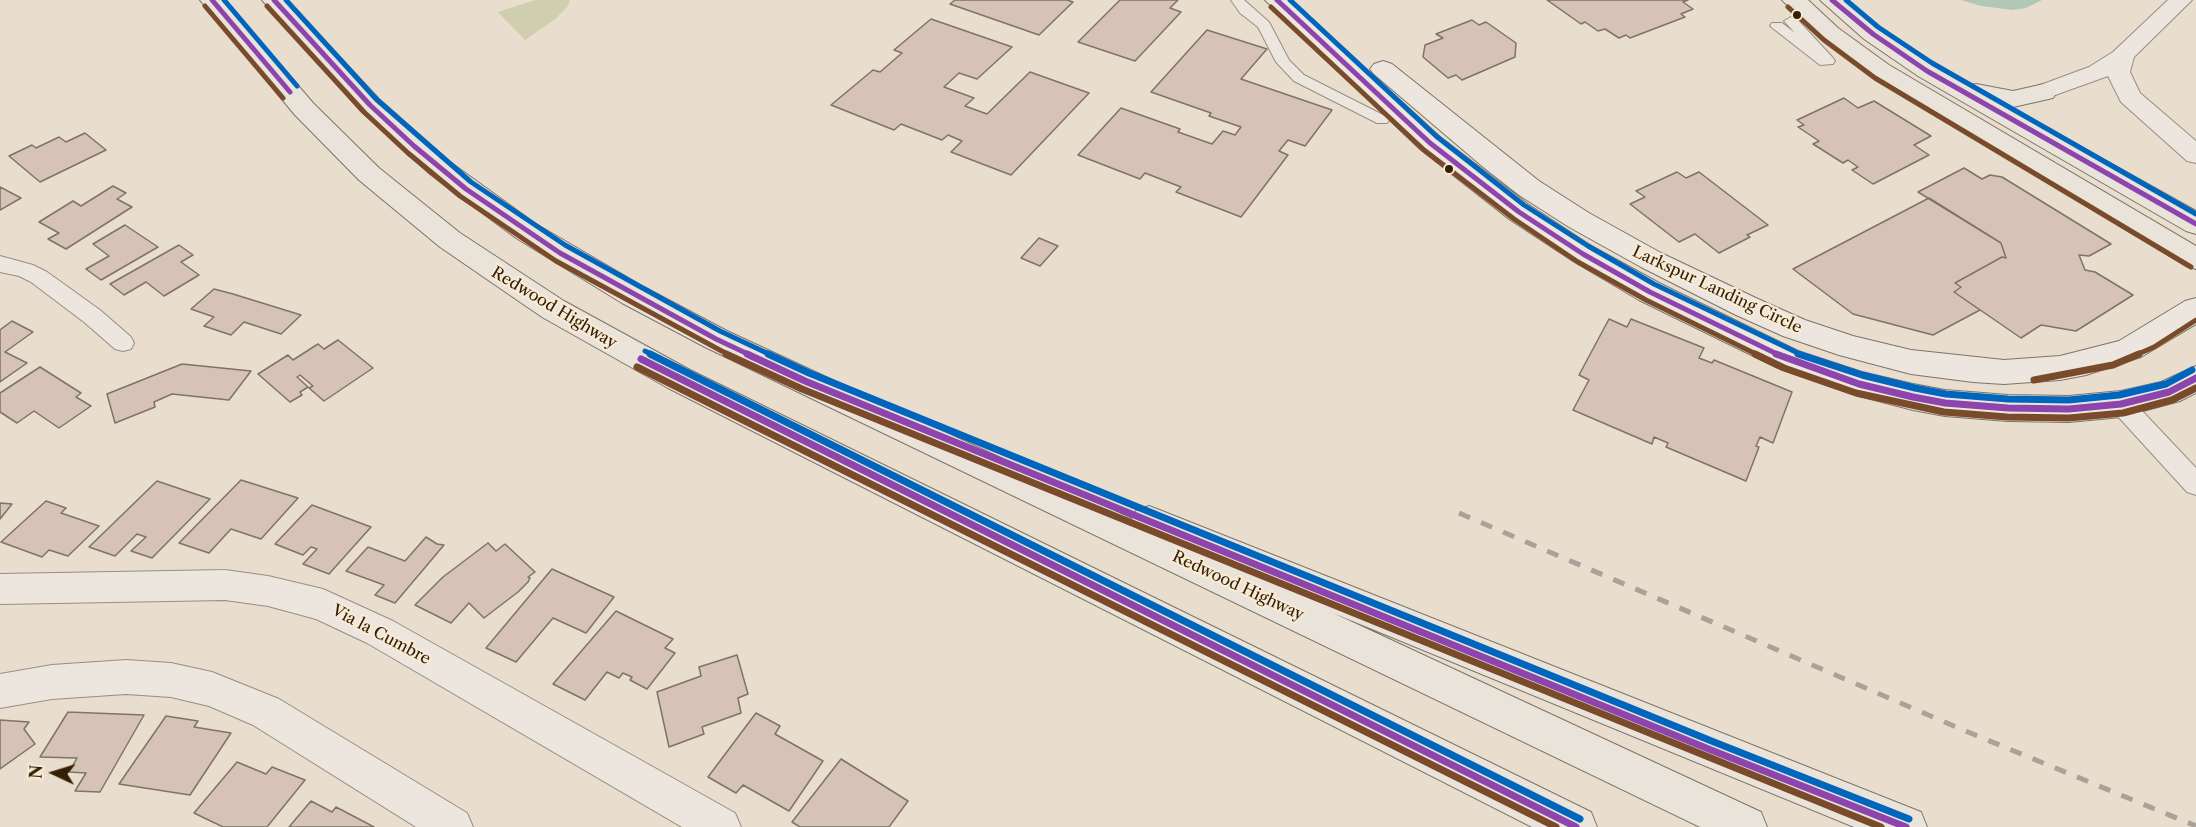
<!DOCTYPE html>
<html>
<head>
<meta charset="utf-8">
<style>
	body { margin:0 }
	#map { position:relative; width:2196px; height:827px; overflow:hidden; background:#e9ddcd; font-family:"Libre Caslon Text",serif }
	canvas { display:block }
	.north { position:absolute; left:24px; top:743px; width:60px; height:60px; -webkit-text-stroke:4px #f8ead7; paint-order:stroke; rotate:274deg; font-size:16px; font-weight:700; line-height:24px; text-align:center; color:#342104 }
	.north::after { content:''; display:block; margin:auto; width:21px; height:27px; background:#342104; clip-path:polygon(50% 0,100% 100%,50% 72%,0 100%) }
</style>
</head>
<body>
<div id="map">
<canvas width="2196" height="827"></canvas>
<div class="north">N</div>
</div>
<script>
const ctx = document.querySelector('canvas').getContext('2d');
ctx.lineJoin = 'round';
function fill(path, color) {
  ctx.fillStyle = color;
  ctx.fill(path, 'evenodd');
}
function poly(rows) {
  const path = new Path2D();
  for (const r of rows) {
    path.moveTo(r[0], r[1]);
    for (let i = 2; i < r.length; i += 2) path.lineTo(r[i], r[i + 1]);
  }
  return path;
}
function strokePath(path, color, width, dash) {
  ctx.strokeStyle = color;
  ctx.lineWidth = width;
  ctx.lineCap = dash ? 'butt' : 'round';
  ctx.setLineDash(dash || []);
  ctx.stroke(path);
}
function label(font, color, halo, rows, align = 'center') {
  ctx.font = font + ' "Libre Caslon Text",serif';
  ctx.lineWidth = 4.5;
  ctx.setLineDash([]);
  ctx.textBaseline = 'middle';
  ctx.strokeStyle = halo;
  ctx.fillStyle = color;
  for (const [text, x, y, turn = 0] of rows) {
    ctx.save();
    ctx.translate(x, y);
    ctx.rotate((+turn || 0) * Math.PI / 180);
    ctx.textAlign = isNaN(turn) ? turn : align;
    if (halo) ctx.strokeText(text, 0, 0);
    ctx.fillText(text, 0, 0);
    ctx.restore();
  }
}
fill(poly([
	[535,0,570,0,567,7,554,20,525,40,498,12]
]), '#cfceae');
fill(poly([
	[1961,0,2042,0,2026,8,2013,10,1981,6]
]), '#b3c7b9');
const building = poly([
	[955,0,1067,0,1073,2,1039,35,950,4,955,0],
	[1120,0,1178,0,1170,8,1181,12,1135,61,1078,42,1120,0],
	[1547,0,1688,0,1683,2,1693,9,1681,14,1685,17,1630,38,1626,35,1619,38,1605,29,1598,31,1585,22,1581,24,1547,0],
	[931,19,1012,47,977,79,959,73,944,87,974,98,965,106,987,114,1030,72,1089,93,1011,175,951,152,962,141,948,135,942,140,901,124,894,130,831,105,873,70,880,72,902,53,894,50,931,19],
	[1472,20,1479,25,1486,22,1516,43,1515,57,1462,80,1456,75,1448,78,1423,57,1425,45,1443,38,1436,34,1472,20],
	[1207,30,1267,49,1241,79,1332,110,1305,146,1288,140,1279,151,1288,155,1241,217,1176,192,1181,187,1145,173,1140,179,1078,155,1121,108,1180,129,1178,132,1212,144,1223,131,1235,135,1241,127,1209,116,1211,113,1151,92,1207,30],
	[1844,98,1858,108,1874,101,1931,136,1914,145,1929,155,1873,184,1852,170,1858,167,1848,160,1843,163,1813,144,1819,141,1798,127,1804,125,1797,120,1844,98],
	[85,133,106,150,40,182,9,156,32,145,36,148,59,137,66,142,85,133],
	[1964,168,1982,179,1990,175,2002,177,2111,244,2089,256,2079,255,2085,270,2095,272,2133,295,2076,331,2041,325,2021,338,1954,292,1961,287,1955,283,2002,257,2006,258,2001,243,1918,192,1964,168],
	[1677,172,1686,178,1699,172,1768,225,1747,235,1750,237,1719,253,1695,234,1679,242,1630,204,1645,197,1636,191,1677,172],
	[113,186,126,193,117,199,132,207,66,249,48,239,59,233,39,222,73,201,81,206,113,186],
	[0,187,21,198,0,210,0,187],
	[1929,198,2001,243,2006,258,2002,257,1955,283,1961,287,1954,292,1980,310,1933,335,1853,314,1793,269,1929,198],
	[125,225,158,247,101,280,86,269,109,256,93,244,125,225],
	[1039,238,1058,246,1040,266,1021,258,1039,238],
	[179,245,193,255,181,262,199,275,164,296,146,282,124,295,110,284,179,245],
	[214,289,233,294,301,315,281,334,244,322,231,335,204,326,214,317,191,309,214,289],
	[1609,319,1627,327,1631,319,1704,348,1699,358,1712,363,1714,360,1792,392,1773,443,1760,437,1756,446,1759,447,1746,481,1666,447,1668,443,1654,437,1652,444,1573,410,1589,380,1579,375,1609,319],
	[12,321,33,332,5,352,27,363,0,382,0,330,12,321],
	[338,340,373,368,324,401,309,388,313,386,300,375,297,377,308,387,300,392,302,395,290,402,258,374,288,355,293,360,318,344,324,349,338,340],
	[182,364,251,371,229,400,172,394,154,402,155,407,115,423,107,394,182,364],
	[40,367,81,393,76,397,91,406,59,428,34,411,17,423,0,412,0,393,40,367],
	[241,480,298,498,261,539,231,529,209,553,179,543,241,480],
	[157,481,210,499,152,558,131,551,146,537,137,534,115,556,89,547,157,481],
	[46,501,66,508,61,513,99,526,68,556,49,550,42,557,1,542,46,501],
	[0,503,12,504,0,519,0,503],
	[312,505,371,527,329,574,303,564,317,549,311,547,303,555,275,544,312,505],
	[426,537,437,544,444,545,395,603,375,595,384,585,346,571,368,547,405,561,426,537],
	[488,543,496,551,505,544,535,572,528,577,530,578,528,582,518,592,484,618,469,603,451,623,415,605,443,577,488,543],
	[552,569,614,597,586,633,553,618,516,662,486,648,552,569],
	[616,611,673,639,665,648,675,653,647,689,630,680,632,677,623,673,619,678,607,672,585,700,553,684,616,611],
	[737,655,748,694,738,698,741,713,702,727,704,734,669,747,657,692,701,676,699,667,737,655],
	[68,712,144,715,100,792,75,791,86,773,69,772,77,758,40,757,68,712],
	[756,713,780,726,775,734,823,761,789,811,743,785,736,793,708,777,756,713],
	[166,716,198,721,194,727,231,733,190,795,119,784,166,716],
	[0,720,29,722,24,729,35,744,0,769,0,720],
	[841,759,908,801,889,827,800,827,792,822,841,759],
	[237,762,266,774,272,767,305,780,267,827,223,827,194,813,237,762],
	[311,801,332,812,336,807,374,827,289,827,311,801]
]);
fill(building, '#d6c2b6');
strokePath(building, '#7d7467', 1.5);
const pedestrian = poly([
	[1231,0,1244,0,1269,22,1289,60,1304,75,1387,117,1389,120,1387,123,1377,123,1294,81,1276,62,1258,27,1240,13,1231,0],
	[1791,17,1796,18,1833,58,1835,61,1833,64,1820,65,1770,26,1772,23,1782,23,1795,33,1784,21,1791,17]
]);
const minor = poly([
	[0,256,33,265,47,272,100,310,131,337,134,343,131,349,123,351,115,349,84,322,31,282,19,276,0,272,0,256],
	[2121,395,2129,397,2196,468,2196,495,2187,492,2113,411,2109,404,2113,397,2121,395]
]);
const tertiary = poly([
	[2168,0,2192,0,2134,57,2130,72,2140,93,2196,141,2196,163,2187,161,2121,102,2108,76,2044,99,2035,97,2032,92,2035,87,2089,67,2113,52,2168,0],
	[225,570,268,576,323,589,393,621,735,813,741,827,682,827,367,643,316,619,268,606,225,600,0,604,0,574,225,570],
	[126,660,171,663,212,672,279,699,467,813,473,827,416,827,253,725,209,706,171,697,126,694,52,699,0,708,0,674,52,665,126,660]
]);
const secondary = poly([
	[1265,0,1291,0,1440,137,1529,205,1593,247,1661,284,1798,351,1862,372,1913,384,1945,390,2008,395,2069,396,2121,391,2161,382,2196,366,2196,393,2180,401,2121,417,2069,422,2008,421,1945,416,1913,410,1859,396,1776,367,1639,300,1573,261,1509,219,1420,149,1265,0],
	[1383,61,1392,64,1539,181,1589,213,1661,253,1758,299,1805,320,1853,336,1911,350,2004,360,2060,356,2119,341,2185,301,2196,298,2196,324,2141,357,2086,375,2060,380,2004,384,1973,382,1911,374,1839,355,1783,336,1736,315,1641,267,1569,227,1519,195,1482,166,1374,74,1370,69,1374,64,1383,61]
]);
const primary = poly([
	[1782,0,1808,0,1838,28,1889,65,2196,246,2196,269,2186,266,1871,75,1820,38,1782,0],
	[1820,0,1847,0,1882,29,1936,66,1971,85,1976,84,2013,91,2044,84,2053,86,2057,92,2053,98,2013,107,2008,106,2196,211,2196,234,2186,231,1918,76,1864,39,1820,0]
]);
const motorway = poly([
	[200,0,225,0,313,103,379,168,460,233,564,301,690,370,1591,812,1597,827,1532,827,668,388,542,317,440,247,359,180,295,115,200,0],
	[262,0,287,0,379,99,450,162,536,224,644,287,727,331,1132,519,1136,511,1149,506,1162,511,1921,812,1927,827,1854,827,1333,613,1761,812,1767,827,1700,827,705,347,622,303,516,238,430,174,361,111,262,0]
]);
strokePath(pedestrian, '#978e81', 2);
strokePath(minor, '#978e81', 2);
strokePath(tertiary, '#978e81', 2);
strokePath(secondary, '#7d7467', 2);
strokePath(primary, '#7d7467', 2);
strokePath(motorway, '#7d7467', 2);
fill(pedestrian, '#ece6df');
fill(minor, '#ece6df');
fill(tertiary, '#ece6df');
fill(secondary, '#ece6df');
fill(primary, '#eae3d9');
fill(motorway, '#eae3d9');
strokePath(poly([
	[1459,513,1968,732,2196,826]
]), '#a8a299', 5, [12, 12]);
strokePath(poly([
	[212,0,290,92],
	[274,0,370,105,414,146,466,189,560,253,716,339,750,355],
	[1277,0,1430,143,1519,212,1583,254,1650,292,1779,355],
	[1832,0,1873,34,1927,71,2196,224]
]), '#8e44ad', 5);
strokePath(poly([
	[747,354,805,381,1711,750,1906,827],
	[1776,354,1859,384,1913,397,1945,403,2008,408,2069,409,2121,404,2169,392,2196,378],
	[641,359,1576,827]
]), '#8e44ad', 7);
strokePath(poly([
	[205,6,283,98],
	[267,6,364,112,408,153,460,196,556,261,729,355],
	[1271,7,1424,150,1514,219,1578,262,1646,300,1758,355],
	[1788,7,1824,40,1875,78,2191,267],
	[2136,355,2154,347,2196,320]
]), '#7a4b2a', 5);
strokePath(poly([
	[726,354,802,389,1881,827],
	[1755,354,1784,368,1856,393,1944,412,2007,417,2069,418,2123,413,2172,400,2196,388],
	[637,367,1556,827],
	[2034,380,2113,365,2139,354]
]), '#7a4b2a', 7);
strokePath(poly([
	[224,0,297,86],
	[286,0,376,99,471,182,565,245,720,331,771,355],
	[1290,0,1436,136,1524,205,1588,246,1654,284,1802,355],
	[1846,0,1878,27,1932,63,2196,214],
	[645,351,653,355]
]), '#0065bd', 5);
strokePath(poly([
	[650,354,1580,819],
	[768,354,809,373,1714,742,1909,819],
	[1798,354,1862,375,1915,388,1946,394,2008,399,2069,400,2119,395,2166,384,2192,370]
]), '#0065bd', 7);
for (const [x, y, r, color] of [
	[1797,15,5,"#342104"],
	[1449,169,5,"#342104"]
]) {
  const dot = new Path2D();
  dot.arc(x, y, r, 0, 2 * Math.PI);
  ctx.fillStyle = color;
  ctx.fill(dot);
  strokePath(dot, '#f8ead7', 2);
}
label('16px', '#342104', '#f8ead7', [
	["Larkspur Landing Circle",1717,290,25],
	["Redwood Highway",554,308,31],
	["Redwood Highway",1238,586,25],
	["Via la Cumbre",381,635,28]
]);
</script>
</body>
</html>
